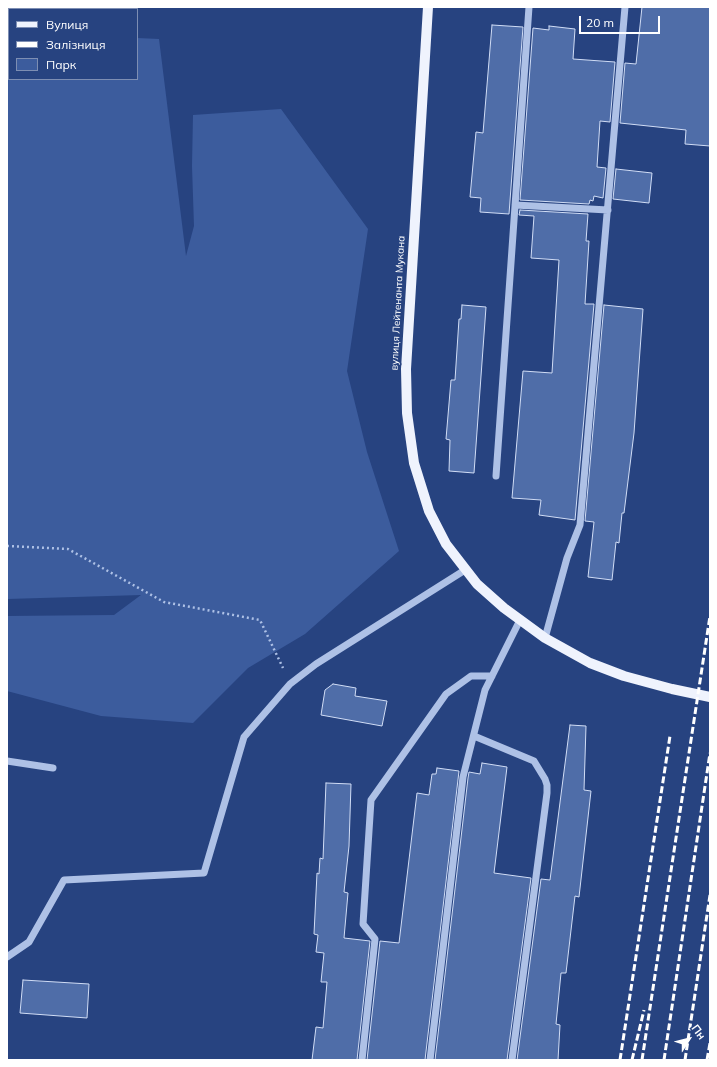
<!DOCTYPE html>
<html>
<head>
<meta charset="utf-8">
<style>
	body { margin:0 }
	#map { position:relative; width:717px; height:1067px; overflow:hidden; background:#274380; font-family:Mulish,sans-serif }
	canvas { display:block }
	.frame { position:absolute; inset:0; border:8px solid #fff; pointer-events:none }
	.legend { position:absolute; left:8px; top:8px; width:130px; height:72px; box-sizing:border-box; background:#274380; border:1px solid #7d8eb3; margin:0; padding:5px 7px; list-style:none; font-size:12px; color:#fff }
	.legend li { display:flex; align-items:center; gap:8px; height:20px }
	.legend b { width:20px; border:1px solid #7d8eb3 }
	.north { position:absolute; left:669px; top:1019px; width:40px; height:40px; -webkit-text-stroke:3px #274380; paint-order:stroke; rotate:54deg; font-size:11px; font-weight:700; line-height:16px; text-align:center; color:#fff }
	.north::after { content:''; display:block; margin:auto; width:14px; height:18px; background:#fff; clip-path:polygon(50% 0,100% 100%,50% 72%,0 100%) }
	.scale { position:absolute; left:579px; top:16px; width:81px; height:18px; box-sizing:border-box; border:2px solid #fff; border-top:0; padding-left:5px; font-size:12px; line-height:14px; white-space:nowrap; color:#fff; -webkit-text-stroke:3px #274380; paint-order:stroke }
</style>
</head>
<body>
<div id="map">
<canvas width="717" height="1067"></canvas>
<div class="frame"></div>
<ul class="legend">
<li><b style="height:5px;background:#eff3fd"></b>Вулиця</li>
<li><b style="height:5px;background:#fff"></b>Залізниця</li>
<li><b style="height:11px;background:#3c5c9d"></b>Парк</li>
</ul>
<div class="north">Пн</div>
<div class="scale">20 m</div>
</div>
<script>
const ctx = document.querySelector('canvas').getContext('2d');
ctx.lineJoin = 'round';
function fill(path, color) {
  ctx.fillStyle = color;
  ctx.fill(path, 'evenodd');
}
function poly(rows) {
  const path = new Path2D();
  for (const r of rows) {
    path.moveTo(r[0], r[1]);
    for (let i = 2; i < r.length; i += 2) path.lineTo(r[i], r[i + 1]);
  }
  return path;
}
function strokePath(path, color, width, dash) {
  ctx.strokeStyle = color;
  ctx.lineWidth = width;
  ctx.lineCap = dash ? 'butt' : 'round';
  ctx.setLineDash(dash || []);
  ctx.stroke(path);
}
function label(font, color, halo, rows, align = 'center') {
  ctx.font = font + ' Mulish,sans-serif';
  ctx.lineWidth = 3;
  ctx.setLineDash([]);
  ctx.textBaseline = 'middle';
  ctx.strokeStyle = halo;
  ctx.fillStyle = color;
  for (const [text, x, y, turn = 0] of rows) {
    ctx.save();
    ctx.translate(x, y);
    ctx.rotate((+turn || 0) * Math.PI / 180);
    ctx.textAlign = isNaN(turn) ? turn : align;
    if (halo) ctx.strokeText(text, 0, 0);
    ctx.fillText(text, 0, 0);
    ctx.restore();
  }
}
fill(poly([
	[7,32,9,32,9,79,137,79,137,38,159,39,186,256,194,226,192,166,193,115,281,109,368,229,347,371,367,452,399,551,305,634,248,668,193,723,101,716,7,691,7,616,114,615,141,595,7,599]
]), '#3c5c9d');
const building = poly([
	[642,7,710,7,710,146,685,144,686,130,620,123,625,63,636,64,642,7],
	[492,25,523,27,509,214,480,212,481,198,470,197,476,132,483,133,492,25],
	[549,26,575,29,573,59,615,62,610,122,600,121,597,167,606,168,603,198,594,196,593,201,590,200,589,204,520,200,533,28,549,30,549,26],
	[616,169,652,173,649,203,613,199,616,169],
	[520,210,588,214,586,241,589,241,585,304,594,304,575,520,539,515,541,500,512,498,523,371,552,373,559,260,531,258,534,216,519,215,520,210],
	[462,305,486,307,474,473,449,471,450,440,446,439,451,380,455,380,459,319,461,319,462,305],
	[604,305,643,309,634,433,624,513,622,513,619,543,616,542,612,580,588,577,594,522,585,521,604,305],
	[333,684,356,688,355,696,387,701,382,726,321,715,325,690,333,684],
	[570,725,586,726,584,790,591,791,579,897,575,896,566,973,561,973,556,1024,560,1025,558,1060,517,1060,541,879,550,880,570,725],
	[482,763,507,767,494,873,531,878,507,1060,435,1060,468,778,469,772,480,774,482,763],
	[437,768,459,771,425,1060,367,1060,380,941,399,943,417,793,429,795,432,774,436,774,437,768],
	[326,783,351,784,349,846,344,892,348,893,344,938,370,941,357,1060,312,1060,316,1027,323,1028,327,982,321,982,324,953,316,952,318,935,314,934,317,873,319,874,320,858,323,859,326,783],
	[23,980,89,984,87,1018,20,1013,23,980]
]);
fill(building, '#4f6da8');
strokePath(building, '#d1ddf5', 1);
strokePath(poly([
	[7,546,68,549,164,602,260,620,283,668]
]), '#aec1e6', 2.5, [2, 3]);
strokePath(poly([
	[515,205,608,210],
	[496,476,529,7],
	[545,638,567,558,580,525,625,7],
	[474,736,534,761,545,779,547,785,547,793,512,1060],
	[7,761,53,768],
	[7,957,29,942,64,880,204,873,244,737,290,684,316,664,465,570],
	[362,1060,375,939,363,924,371,800,446,694,471,676,492,676],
	[430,1060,463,777,485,690,520,620]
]), '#aec1e6', 7);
strokePath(poly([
	[428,7,406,369,407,413,414,463,429,511,446,544,477,584,504,608,545,638,590,663,624,676,672,689,710,697]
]), '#eff3fd', 10);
strokePath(poly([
	[620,1060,670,736],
	[632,1060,644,1010],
	[642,1060,710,616],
	[664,1060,710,753],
	[685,1060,710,895],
	[707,1060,710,1043]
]), '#fff', 3, [7, 3]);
label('10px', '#fff', '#274380', [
	["вулиця Лейтенанта Мукана",398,303,-87]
]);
</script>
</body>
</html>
